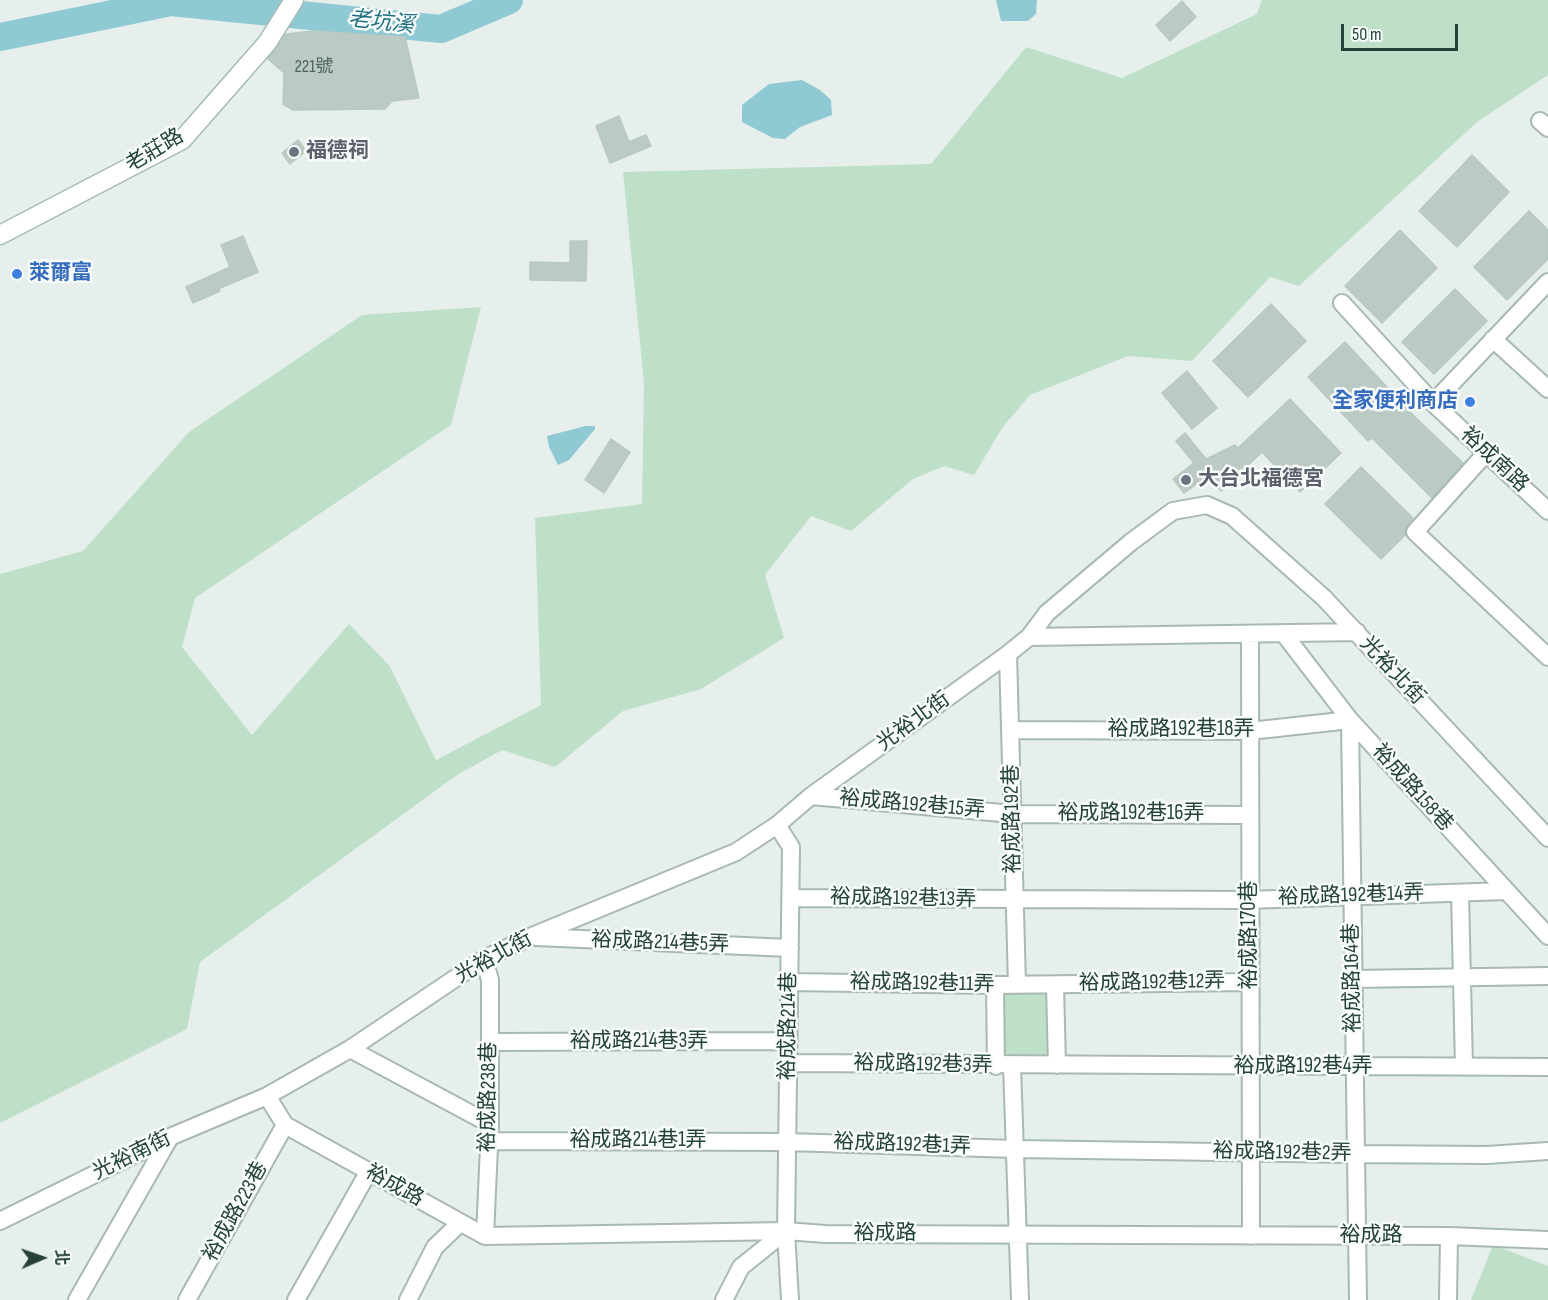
<!DOCTYPE html>
<html>
<head>
<meta charset="utf-8">
<style>
	body { margin:0 }
	#map { position:relative; width:1548px; height:1300px; overflow:hidden; background:#e6efeb; font-family:"Sofia Sans Condensed","Noto Sans TC",sans-serif }
	canvas { display:block }
	.north { position:absolute; left:12px; top:1228px; width:60px; height:60px; -webkit-text-stroke:4px #f7fbf9; paint-order:stroke; rotate:88deg; font-size:16px; font-weight:700; line-height:24px; text-align:center; color:#24423a }
	.north::after { content:''; display:block; margin:auto; width:21px; height:27px; background:#24423a; clip-path:polygon(50% 0,100% 100%,50% 72%,0 100%) }
	.scale { position:absolute; left:1341px; top:24px; width:117px; height:27px; box-sizing:border-box; border:3px solid #24423a; border-top:0; padding-left:8px; font-size:18px; line-height:21px; white-space:nowrap; color:#24423a; -webkit-text-stroke:4px #f7fbf9; paint-order:stroke }
</style>
</head>
<body>
<div id="map">
<canvas width="1548" height="1300"></canvas>
<div class="north">北</div>
<div class="scale">50 m</div>
</div>
<script>
const ctx = document.querySelector('canvas').getContext('2d');
ctx.lineJoin = 'round';
function fill(path, color) {
  ctx.fillStyle = color;
  ctx.fill(path, 'evenodd');
}
function poly(rows) {
  const path = new Path2D();
  for (const r of rows) {
    path.moveTo(r[0], r[1]);
    for (let i = 2; i < r.length; i += 2) path.lineTo(r[i], r[i + 1]);
  }
  return path;
}
function strokePath(path, color, width, dash) {
  ctx.strokeStyle = color;
  ctx.lineWidth = width;
  ctx.lineCap = dash ? 'butt' : 'round';
  ctx.setLineDash(dash || []);
  ctx.stroke(path);
}
function label(font, color, halo, rows, align = 'center') {
  ctx.font = font + ' "Sofia Sans Condensed","Noto Sans TC",sans-serif';
  ctx.lineWidth = 5;
  ctx.setLineDash([]);
  ctx.textBaseline = 'middle';
  ctx.strokeStyle = halo;
  ctx.fillStyle = color;
  for (const [text, x, y, turn = 0] of rows) {
    ctx.save();
    ctx.translate(x, y);
    ctx.rotate((+turn || 0) * Math.PI / 180);
    ctx.textAlign = isNaN(turn) ? turn : align;
    if (halo) ctx.strokeText(text, 0, 0);
    ctx.fillText(text, 0, 0);
    ctx.restore();
  }
}
fill(poly([
	[1262,0,1548,0,1548,75,1477,122,1299,286,1270,277,1192,361,1128,356,1030,395,1002,428,974,475,944,466,913,479,851,531,811,516,765,575,784,638,701,689,623,711,555,767,502,750,457,775,200,962,187,1029,0,1123,0,574,83,551,189,432,362,315,481,307,451,425,195,598,182,647,252,735,349,624,389,665,436,760,541,705,535,518,642,504,644,383,623,172,931,164,1026,47,1122,78,1257,14],
	[999,993,1046,994,1049,1055,1000,1055],
	[1493,1245,1548,1266,1548,1300,1471,1300]
]), '#bfe0c8');
fill(poly([
	[996,0,1037,0,1036,14,1028,21,1001,21],
	[802,80,820,90,831,100,832,115,800,127,785,139,773,138,742,122,742,105,769,84],
	[586,426,595,426,595,429,569,460,558,465,549,447,547,436]
]), '#8ec9d4');
strokePath(poly([
	[0,37,171,2,441,29,509,0]
]), '#8ec9d4', 28);
const building = poly([
	[1182,1,1196,17,1170,41,1156,25,1182,1],
	[313,31,405,37,419,98,392,101,385,109,293,110,283,104,284,73,268,59,286,34,313,31],
	[619,116,629,142,646,135,651,146,610,163,596,126,619,116],
	[298,140,306,151,290,164,282,153,298,140],
	[1472,155,1509,192,1457,247,1419,211,1472,155],
	[1529,211,1548,230,1548,259,1507,300,1474,267,1529,211],
	[1400,230,1437,268,1382,323,1345,286,1400,230],
	[243,236,258,272,218,289,220,291,193,303,186,287,230,267,221,245,243,236],
	[570,241,587,241,586,281,530,280,530,262,570,263,570,241],
	[1455,289,1487,321,1434,374,1402,342,1455,289],
	[1271,304,1306,341,1248,397,1213,361,1271,304],
	[1345,342,1414,416,1463,463,1432,498,1372,438,1368,441,1308,377,1345,342],
	[1187,371,1217,408,1192,429,1162,393,1187,371],
	[1290,399,1341,453,1300,492,1262,452,1221,491,1208,476,1184,493,1173,479,1194,463,1176,441,1185,433,1206,459,1235,445,1238,448,1290,399],
	[611,439,630,452,604,493,585,480,611,439],
	[1361,467,1413,518,1405,529,1405,535,1381,559,1325,504,1361,467]
]);
fill(building, '#bbcac4');
strokePath(building, '#b8c9c2', 1.5);
const street = poly([
	[1540,121,1548,128],
	[1342,303,1433,403,1548,511],
	[1493,339,1548,389],
	[1433,403,1548,282],
	[1487,452,1415,532,1548,657],
	[1250,634,1251,1236],
	[1284,634,1350,720,1548,936],
	[1029,637,1357,632],
	[1008,654,1017,984],
	[1011,730,1250,731,1350,720,1358,1300],
	[811,796,1013,814,1250,815],
	[777,825,791,847,786,1231,790,1300],
	[1460,893,1464,1067],
	[791,898,1247,900,1506,891],
	[536,937,790,948],
	[484,959,490,980,490,1124,485,1236],
	[1352,979,1548,976],
	[789,982,995,985,1250,982],
	[995,985,996,1066],
	[1055,985,1057,1065],
	[490,1042,789,1041],
	[350,1049,490,1124],
	[788,1063,1548,1067],
	[1012,1065,1020,1300],
	[267,1096,285,1125,485,1236,786,1231,825,1234,1449,1236,1548,1240],
	[489,1141,787,1142,1016,1149,1354,1154,1487,1155,1548,1151],
	[0,1221,170,1137,267,1096,350,1049,484,959,530,937,736,852,777,825,811,796,1008,654,1029,637,1047,613,1131,542,1173,511,1207,505,1232,516,1324,598,1548,838],
	[77,1300,170,1137],
	[187,1300,285,1125],
	[296,1300,369,1171],
	[408,1300,435,1247,460,1223],
	[724,1300,741,1267,786,1231],
	[1448,1300,1449,1236]
]);
const secondary = poly([
	[0,235,182,140,267,43,294,0]
]);
strokePath(street, '#a8b8b2', 20);
strokePath(secondary, '#a4bbb3', 21);
strokePath(street, '#fff', 16);
strokePath(secondary, '#fff', 18);
for (const [x, y, r, color] of [
	[294,152,6,"#6b7280"],
	[17,274,6,"#3f7fe0"],
	[1470,402,6,"#3f7fe0"],
	[1186,480,6,"#6b7280"]
]) {
  const dot = new Path2D();
  dot.arc(x, y, r, 0, 2 * Math.PI);
  ctx.fillStyle = color;
  ctx.fill(dot);
  strokePath(dot, '#f7fbf9', 2);
}
label('18px', '#4a645c', null, [
	["221號",314,67]
]);
label('21px', '#24423a', '#f7fbf9', [
	["老莊路",155,151,-31],
	["裕成南路",1494,460,43],
	["光裕北街",1392,671,47],
	["光裕北街",914,722,-36],
	["裕成路192巷18弄",1181,730],
	["裕成路158巷",1412,788,48],
	["裕成路192巷15弄",912,805,5],
	["裕成路192巷16弄",1131,814],
	["裕成路192巷",1013,819,-91],
	["裕成路192巷14弄",1351,896,-2],
	["裕成路192巷13弄",903,899,1],
	["裕成路170巷",1250,935,-90],
	["裕成路214巷5弄",660,943,2],
	["光裕北街",494,958,-29],
	["裕成路164巷",1353,978,-91],
	["裕成路192巷12弄",1152,983,-1],
	["裕成路192巷11弄",922,984,1],
	["裕成路214巷",789,1026,-89],
	["裕成路214巷3弄",639,1042],
	["裕成路192巷3弄",923,1065,1],
	["裕成路192巷4弄",1303,1067],
	["裕成路238巷",489,1097,-89],
	["裕成路214巷1弄",638,1141],
	["裕成路192巷1弄",902,1145,2],
	["裕成路192巷2弄",1282,1153,1],
	["光裕南街",132,1156,-26],
	["裕成路",394,1186,29],
	["裕成路223巷",236,1212,-61],
	["裕成路",885,1234],
	["裕成路",1371,1236]
]);
label('bold 21px', '#5b616d', '#f7fbf9', [
	["福德祠",306,152],
	["大台北福德宮",1198,480]
], 'left');
label('bold 21px', '#366cbe', '#f7fbf9', [
	["萊爾富",29,274],
	["全家便利商店",1458,402,"right"]
], 'left');
label('italic 22px', '#1c6f80', '#f7fbf9', [
	["老坑溪",381,23,6]
]);
</script>
</body>
</html>
